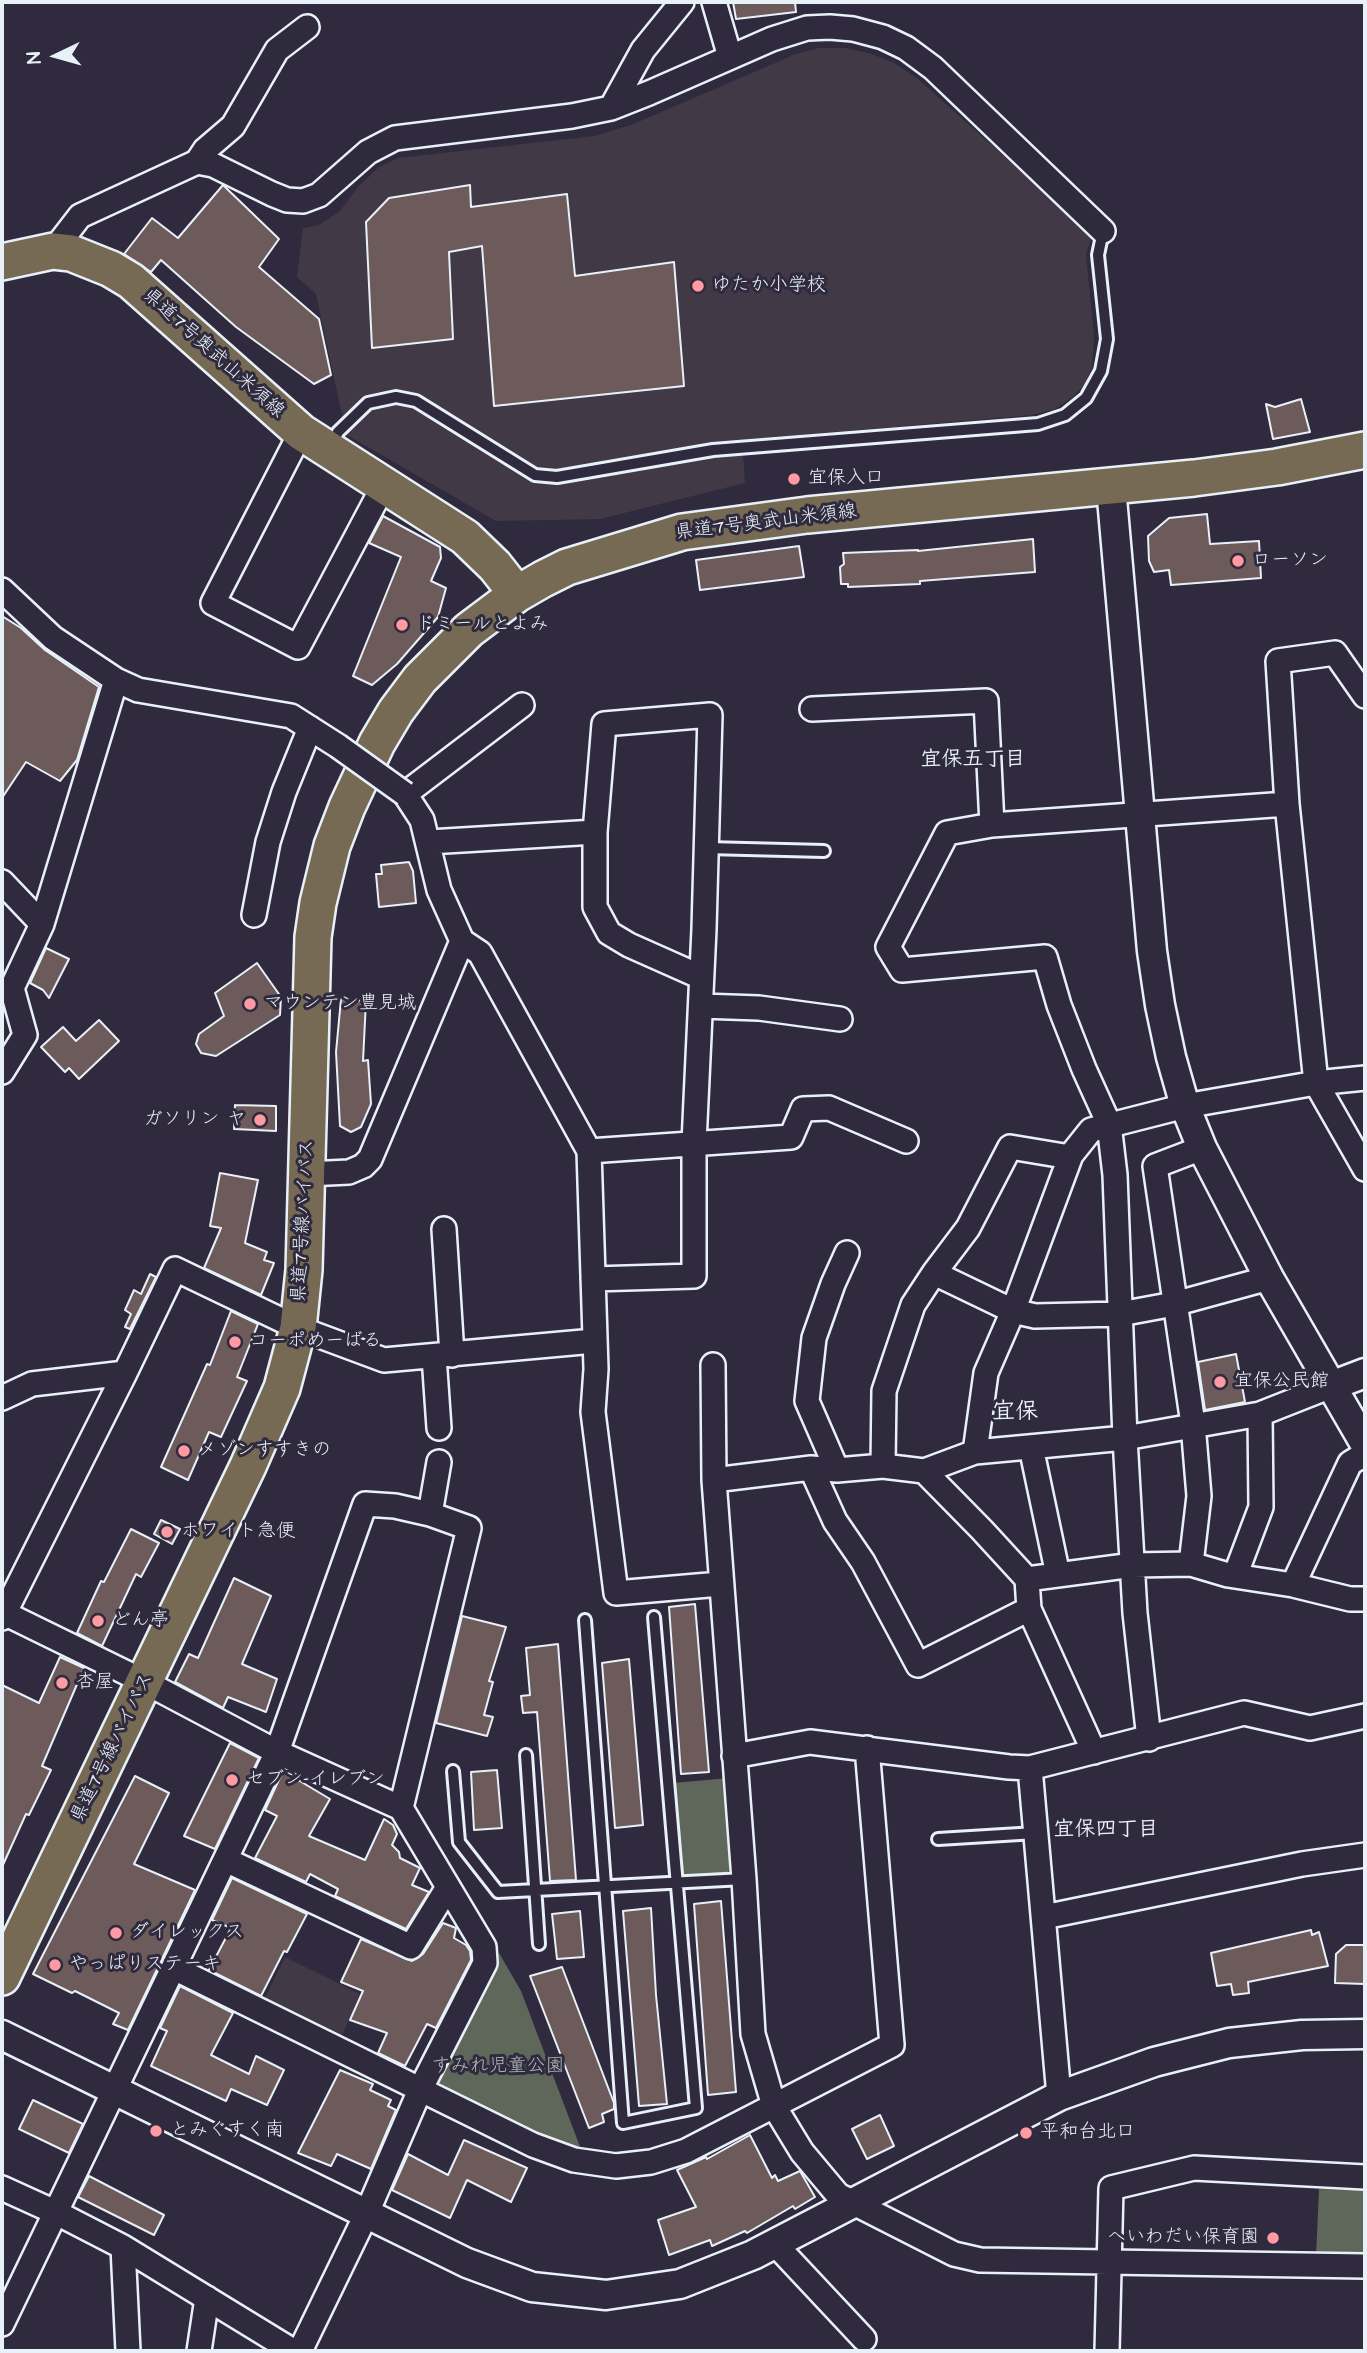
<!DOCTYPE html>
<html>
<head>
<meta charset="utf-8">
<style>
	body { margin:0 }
	#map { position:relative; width:1367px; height:2353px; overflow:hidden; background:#2f2a3d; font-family:"Architects Daughter",sans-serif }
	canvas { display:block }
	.frame { position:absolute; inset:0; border:4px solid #e8f1f8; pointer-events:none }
	.north { position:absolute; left:21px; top:21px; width:70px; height:70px; -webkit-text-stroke:5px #2f2a3d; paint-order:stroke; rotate:265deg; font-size:19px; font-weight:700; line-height:28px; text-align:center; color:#e8f1f8 }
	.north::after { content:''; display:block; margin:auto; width:24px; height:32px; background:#e8f1f8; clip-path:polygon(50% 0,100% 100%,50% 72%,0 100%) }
</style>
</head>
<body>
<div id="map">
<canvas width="1367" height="2353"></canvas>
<div class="frame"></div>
<div class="north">N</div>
</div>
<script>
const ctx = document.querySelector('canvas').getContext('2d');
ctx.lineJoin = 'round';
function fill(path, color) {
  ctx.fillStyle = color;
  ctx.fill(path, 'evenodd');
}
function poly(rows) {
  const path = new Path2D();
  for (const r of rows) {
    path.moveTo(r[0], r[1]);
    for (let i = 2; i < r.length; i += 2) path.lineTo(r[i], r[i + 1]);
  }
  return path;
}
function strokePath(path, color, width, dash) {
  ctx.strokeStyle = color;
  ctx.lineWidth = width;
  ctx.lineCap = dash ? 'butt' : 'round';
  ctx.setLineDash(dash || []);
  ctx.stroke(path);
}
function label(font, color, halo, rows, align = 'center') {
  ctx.font = font + ' "Architects Daughter","Klee One",sans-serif';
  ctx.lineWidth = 6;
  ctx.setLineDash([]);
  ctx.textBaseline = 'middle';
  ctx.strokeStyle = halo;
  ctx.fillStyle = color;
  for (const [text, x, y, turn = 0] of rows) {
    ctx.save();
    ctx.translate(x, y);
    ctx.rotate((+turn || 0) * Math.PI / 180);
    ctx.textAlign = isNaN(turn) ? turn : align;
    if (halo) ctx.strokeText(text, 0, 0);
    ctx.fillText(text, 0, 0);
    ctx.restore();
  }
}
fill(poly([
	[818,48,845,48,869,53,894,63,918,79,1092,235,1086,254,1094,336,1092,367,1085,384,1074,396,1055,409,1032,415,742,440,745,483,600,519,496,521,335,428,342,415,316,294,297,277,303,228,319,225,340,211,358,187,379,167,398,158,594,136,631,125,796,54],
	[285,1957,360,1994,340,2041,263,2002]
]), '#423946');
fill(poly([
	[729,1778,735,1863,726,1874,681,1878,673,1783],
	[499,1953,521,1991,582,2152,542,2142,444,2094,438,2078],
	[1319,2189,1365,2190,1365,2257,1316,2257]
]), '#5f675b');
const building = poly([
	[733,2,795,2,796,12,736,19,733,2],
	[223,185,279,239,259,267,319,319,331,375,314,384,236,327,161,260,151,272,124,254,152,218,178,238,223,185],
	[470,185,471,207,567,194,575,276,674,262,684,386,494,406,482,246,449,252,453,339,372,348,366,222,389,198,470,185],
	[1301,399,1310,432,1273,439,1266,404,1275,407,1301,399],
	[1207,514,1210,544,1259,541,1261,578,1171,585,1169,570,1154,572,1149,561,1148,536,1169,518,1207,514],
	[383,516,440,547,441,558,431,581,446,588,438,617,397,664,372,685,353,676,401,557,369,543,383,516],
	[1033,539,1035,572,920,581,920,584,848,587,848,584,841,584,840,567,844,564,843,553,918,550,918,551,1033,539],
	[799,546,804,577,700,590,696,560,799,546],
	[2,616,21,628,45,650,99,687,77,760,60,781,26,762,2,798,2,616],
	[409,862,413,871,416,903,379,907,376,874,382,874,381,865,409,862],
	[46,948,69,959,49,998,43,990,30,983,46,948],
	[257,963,281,997,280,1015,216,1056,201,1053,196,1044,199,1034,224,1016,215,993,257,963],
	[341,999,366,1001,363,1061,368,1060,371,1104,361,1127,351,1132,340,1126,336,1052,341,999],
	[99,1020,119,1041,79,1079,69,1068,65,1072,41,1047,63,1027,76,1041,99,1020],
	[235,1105,276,1106,276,1131,234,1129,235,1105],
	[220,1173,258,1180,245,1243,267,1252,264,1260,274,1263,261,1295,204,1268,221,1228,210,1226,220,1173],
	[150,1274,156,1277,130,1329,125,1327,131,1314,125,1310,134,1290,141,1294,150,1274],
	[231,1311,258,1324,237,1377,247,1381,221,1437,209,1432,188,1480,161,1467,207,1364,210,1365,231,1311],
	[1236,1354,1245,1402,1205,1410,1198,1362,1236,1354],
	[161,1520,180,1529,172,1544,154,1534,161,1520],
	[131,1529,159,1543,141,1577,136,1574,102,1646,77,1633,101,1581,104,1582,131,1529],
	[234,1578,271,1596,242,1664,277,1679,266,1712,228,1697,223,1708,175,1682,189,1654,198,1658,234,1578],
	[695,1604,709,1772,681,1774,669,1607,695,1604],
	[462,1616,506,1627,489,1681,493,1682,484,1715,493,1717,487,1736,436,1723,462,1616],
	[558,1644,576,1880,550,1881,537,1712,523,1713,521,1696,530,1695,526,1648,558,1644],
	[60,1657,84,1668,42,1766,51,1770,29,1815,26,1814,2,1867,2,1685,39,1703,60,1657],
	[629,1659,643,1825,615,1828,602,1663,629,1659],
	[230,1743,259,1758,215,1849,184,1836,230,1743],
	[497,1770,502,1828,474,1830,471,1772,497,1770],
	[283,1771,330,1799,309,1836,365,1860,384,1819,393,1825,397,1834,392,1845,399,1852,400,1858,420,1868,412,1885,429,1892,406,1929,335,1896,338,1889,310,1874,306,1882,255,1858,277,1816,265,1810,283,1771],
	[135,1776,169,1793,134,1864,195,1890,128,2030,113,2024,119,2013,75,1991,72,1993,33,1974,135,1776],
	[232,1878,307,1914,287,1952,284,1951,261,1996,209,1970,231,1928,212,1920,232,1878],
	[721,1901,736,2092,708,2095,694,1904,721,1901],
	[651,1908,656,1995,667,2104,639,2106,623,1911,651,1908],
	[580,1911,584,1957,557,1959,552,1914,580,1911],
	[443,1923,456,1928,454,1938,466,1945,470,1951,471,1960,436,2028,427,2024,405,2066,378,2053,387,2033,350,2020,363,1991,341,1982,361,1939,412,1961,423,1954,443,1923],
	[1311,1930,1312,1935,1319,1932,1328,1966,1248,1982,1249,1993,1233,1995,1231,1984,1217,1986,1211,1953,1311,1930],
	[1346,1945,1365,1945,1365,1984,1335,1983,1336,1954,1346,1945],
	[562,1967,614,2103,614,2109,602,2114,604,2122,589,2128,530,1976,562,1967],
	[180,1986,233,2013,211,2055,249,2074,256,2056,284,2070,267,2105,231,2089,226,2101,151,2066,167,2031,160,2028,180,1986],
	[340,2070,373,2084,370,2090,391,2100,388,2106,396,2110,371,2169,337,2154,331,2166,298,2153,340,2070],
	[33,2100,83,2124,69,2153,19,2129,33,2100],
	[880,2115,894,2146,867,2159,852,2129,880,2115],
	[750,2135,772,2178,775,2175,778,2181,800,2171,815,2197,795,2209,793,2206,747,2233,745,2231,712,2246,710,2240,669,2255,658,2220,696,2207,677,2170,706,2157,707,2159,750,2135],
	[464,2140,527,2168,511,2202,467,2180,450,2218,392,2190,408,2154,448,2175,464,2140],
	[89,2176,164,2215,154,2235,78,2197,89,2176]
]);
fill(building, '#6d5b5b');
strokePath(building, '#e8f1f8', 2);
const service = poly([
	[332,445,338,432,368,403,396,397,416,401,535,475,557,477,713,450,1038,424,1065,415,1086,398,1101,371,1107,339,1098,255,1103,231],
	[707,848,824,851],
	[585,1620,623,2123,696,2108,654,1617],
	[526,1755,539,1944],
	[453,1771,459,1842,498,1892,744,1879],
	[938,1839,1036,1833]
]);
const minor = poly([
	[714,2,730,57],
	[611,108,643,50,682,2],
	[197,162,205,150,233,126,277,50,307,27],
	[53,251,80,216,197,162,213,165,272,194,287,200,303,201,319,195,368,152,395,138,572,116,611,108,649,93,772,39,807,28,830,27,853,29,883,37,906,48,933,68,1103,231],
	[301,432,213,603,298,647,384,485],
	[2,590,53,638,116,680,138,690,291,716,338,746],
	[1365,696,1335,653,1278,661,1287,804,1316,1083,1365,1169],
	[522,705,405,794,422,820,439,890,462,941,480,953,589,1151,596,1369,593,1412,616,1593,720,1584],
	[812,709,986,701,992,825],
	[429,842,595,832],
	[2,882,42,924],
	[254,915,268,842,284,792,310,728],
	[701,1006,759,1008,840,1019],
	[2,1072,25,1035,12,988,42,924,116,680],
	[589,1151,791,1137,803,1109,829,1108,906,1141],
	[307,1174,349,1172,363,1166,370,1159,462,941],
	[444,1229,452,1355],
	[934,1273,968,1228,1010,1147,1070,1157],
	[593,1279,694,1276,694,1143,704,929,710,715,604,724,595,832,595,907,609,933,629,945,701,977],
	[434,1356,439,1428],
	[713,1365,714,1480,744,1879,753,2034,774,2106,802,2152,838,2195,954,2254,980,2260,1365,2266],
	[2,1398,32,1384,125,1373,175,1269,298,1328,384,1360,594,1341],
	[1031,1447,1058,1575],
	[975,1452,986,1373,1013,1311,1071,1155,1091,1130,1185,1106,1316,1083,1365,1078],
	[883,1466,884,1391,913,1305,934,1273,1013,1311,1035,1316,1120,1314,1174,1304,1269,1278],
	[811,1468,835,1521,863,1562,918,1665,1029,1609],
	[837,1470,807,1401,814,1338,833,1284,847,1253],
	[924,1471,982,1530,1027,1579,1029,1609,1094,1752],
	[714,1480,811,1468,837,1470,883,1466,924,1471,975,1452,1125,1438,1260,1414,1331,1386],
	[430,1514,439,1462],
	[1191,1564,1199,1496,1193,1424,1155,1166,1202,1148],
	[1235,1576,1261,1507,1260,1414],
	[1027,1579,1133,1565,1191,1564,1228,1575,1293,1585,1350,1599,1365,1599],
	[1293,1585,1350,1463,1365,1454],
	[2,1612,145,1682,277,1752,401,1808,484,1947,485,1963,420,2090,366,2215,300,2351],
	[2,1618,125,1373],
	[1149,1739,1135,1613,1125,1438,1115,1175,1109,1124,1084,1069,1059,1005,1045,957,902,970,888,947,947,833,992,825,1287,804],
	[734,1756,810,1742,1009,1767,1030,1768,1244,1713,1310,1728,1365,1716],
	[1030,1768,1059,2096],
	[226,1860,411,1947,448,1887],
	[1044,1917,1302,1864,1365,1855],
	[174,1968,533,2145,574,2160,616,2166,651,2162,686,2151,892,2045,867,1748],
	[2,2188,57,2213,123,2247,293,2351],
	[775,2244,864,2339],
	[123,2247,128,2351],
	[2,2324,277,1752,365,1504,395,1506,430,1514,469,1528,401,1808],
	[199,2351,207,2298],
	[1107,2351,1111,2188,1194,2168,1365,2177]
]);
const tertiary = poly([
	[1111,487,1152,951,1160,1005,1171,1057,1185,1106,1202,1148,1269,1278,1365,1444],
	[1331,1386,1365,1373],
	[2,2035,467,2263,532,2287,606,2295,680,2284,753,2255,1059,2096,1154,2062,1229,2043,1302,2035,1365,2034]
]);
const primary = poly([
	[2,262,53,251,71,253,111,269,131,281,301,432,465,537,495,566,517,594],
	[2,1977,248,1466,282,1388,298,1328,304,1270,313,937,318,903,332,846,347,807,377,743,396,711,420,679,469,630,517,594,543,579,567,567,682,532,807,515,1194,478,1277,467,1365,450]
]);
strokePath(service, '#e8f1f8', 16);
strokePath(minor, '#e8f1f8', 28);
strokePath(tertiary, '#e8f1f8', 33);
strokePath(primary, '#e8f1f8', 40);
strokePath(service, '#2f2a3d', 10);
strokePath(minor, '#2f2a3d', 23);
strokePath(tertiary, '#2f2a3d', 28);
strokePath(primary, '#766a54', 35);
const minorBridge = poly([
	[338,746,405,794]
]);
strokePath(minorBridge, '#e8f1f8', 28, []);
strokePath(minorBridge, '#2f2a3d', 23);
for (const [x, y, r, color] of [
	[698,286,7,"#ff9aa2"],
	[794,479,7,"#ff9aa2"],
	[1238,561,7,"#ff9aa2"],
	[402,625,7,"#ff9aa2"],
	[250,1004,7,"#ff9aa2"],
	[260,1120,7,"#ff9aa2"],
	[235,1342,7,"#ff9aa2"],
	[1220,1382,7,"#ff9aa2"],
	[184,1451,7,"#ff9aa2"],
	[167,1532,7,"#ff9aa2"],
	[98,1621,7,"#ff9aa2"],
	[62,1683,7,"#ff9aa2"],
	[232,1780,7,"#ff9aa2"],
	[116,1933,7,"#ff9aa2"],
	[55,1965,7,"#ff9aa2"],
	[156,2131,7,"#ff9aa2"],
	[1026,2133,7,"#ff9aa2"],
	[1273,2238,7,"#ff9aa2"]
]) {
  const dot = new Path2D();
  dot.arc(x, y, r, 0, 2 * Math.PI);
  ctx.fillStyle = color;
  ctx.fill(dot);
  strokePath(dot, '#2f2a3d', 2.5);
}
label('19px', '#e8f1f8', '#2f2a3d', [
	["ゆたか小学校",712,286],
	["宜保入口",808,479],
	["ローソン",1252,561],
	["ドミールとよみ",416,625],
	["マウンテン豊見城",264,1004],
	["ガソリン ヤ",246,1120,"right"],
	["コーポめーばる",249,1342],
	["宜保公民館",1234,1382],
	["メゾンすすきの",198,1451],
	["ホワイト急便",181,1532],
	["どん亭",112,1621],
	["杏屋",76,1683],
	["セブン-イレブン",246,1780],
	["ダイレックス",130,1933],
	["やっぱりステーキ",69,1965],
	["とみぐすく南",170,2131],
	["平和台北口",1040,2133],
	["へいわだい保育園",1259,2238,"right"]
], 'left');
label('19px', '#e8f1f8', '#2f2a3d', [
	["県道7号奥武山米須線",213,354,42],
	["県道7号奥武山米須線",766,523,-7],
	["県道7号線バイパス",304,1221,-87],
	["県道7号線バイパス",113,1748,-64]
]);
label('19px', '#b1bab9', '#2f2a3d', [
	["すみれ児童公園",498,2067]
]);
label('bold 21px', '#e8f1f8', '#2f2a3d', [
	["宜保五丁目",973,761],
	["宜保四丁目",1106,1831]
]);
label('bold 23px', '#e8f1f8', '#2f2a3d', [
	["宜保",1015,1413]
]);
</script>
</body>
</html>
